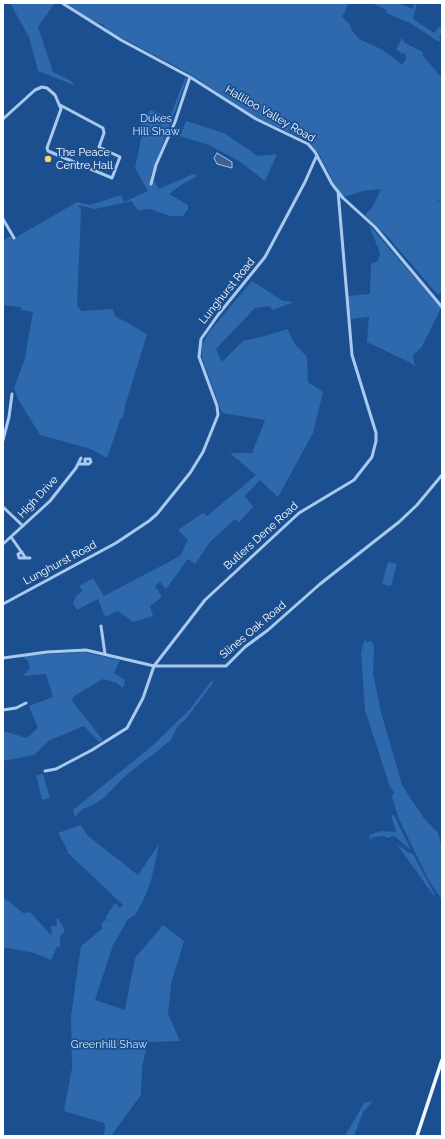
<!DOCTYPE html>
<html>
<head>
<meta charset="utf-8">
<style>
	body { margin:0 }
	#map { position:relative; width:445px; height:1139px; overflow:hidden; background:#1b4f8f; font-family:Raleway,sans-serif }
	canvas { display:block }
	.frame { position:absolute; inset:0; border:4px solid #fff; pointer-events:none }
</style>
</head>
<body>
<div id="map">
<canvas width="445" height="1139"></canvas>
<div class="frame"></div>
</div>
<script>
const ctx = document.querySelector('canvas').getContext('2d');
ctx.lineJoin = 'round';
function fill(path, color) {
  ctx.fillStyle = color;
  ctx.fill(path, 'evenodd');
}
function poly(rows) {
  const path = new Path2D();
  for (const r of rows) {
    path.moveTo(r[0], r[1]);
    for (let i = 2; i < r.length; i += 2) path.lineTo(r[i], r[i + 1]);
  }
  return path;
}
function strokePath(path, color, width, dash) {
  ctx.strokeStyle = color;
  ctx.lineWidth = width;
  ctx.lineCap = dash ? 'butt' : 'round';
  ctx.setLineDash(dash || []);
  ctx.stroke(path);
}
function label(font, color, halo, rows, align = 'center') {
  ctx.font = font + ' Raleway,sans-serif';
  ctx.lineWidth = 3.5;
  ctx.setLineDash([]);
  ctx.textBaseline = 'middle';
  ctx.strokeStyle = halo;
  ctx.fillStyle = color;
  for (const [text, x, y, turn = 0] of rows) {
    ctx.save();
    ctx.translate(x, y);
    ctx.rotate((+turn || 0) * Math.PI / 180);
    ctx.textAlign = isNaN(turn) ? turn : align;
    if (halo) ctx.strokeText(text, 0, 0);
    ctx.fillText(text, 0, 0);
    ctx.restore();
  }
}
fill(poly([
	[10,3,55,3,38,27,53,72,73,82,74,85,38,71,29,37],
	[64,3,349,3,342,17,350,24,351,29,359,39,383,50,402,65,406,59,405,53,402,54,396,49,402,38,405,43,423,52,423,56,442,78,442,199,434,203,442,200,442,292,438,295,388,237,365,215,373,206,381,189,363,191,344,197,334,183,319,154,308,141,257,118,190,74,107,30,103,24,97,23],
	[371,3,399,3,412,9,415,3,417,3,413,19,434,33,440,26,442,28,442,32,439,38,441,40,439,42,410,23,386,13,387,10],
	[185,78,187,79,151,176,159,189,193,174,197,176,181,185,169,194,188,205,188,209,183,216,170,216,150,209,138,210,131,201,95,209,78,205,81,210,77,306,82,311,113,309,115,316,147,334,125,406,123,417,120,420,107,458,91,449,40,435,18,399,14,388,25,358,33,312,21,310,21,307,3,305,3,241,10,236,13,239,77,202,90,205,121,195,124,202,148,191,135,168,143,129,139,127,150,110,170,117],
	[186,121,224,133,258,156,277,154,265,181,239,161,209,145,180,136],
	[369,225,441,308,422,347,413,355,415,367,411,363,367,342,369,317,351,319,348,296,370,294,371,264,378,261,380,253],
	[252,281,283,301,293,302,273,310,269,306,255,308,216,349,222,362,243,341,265,336,287,329,295,344,307,357,308,382,323,392,313,433,278,497,260,480,245,496,253,507,239,522,235,519,210,542,195,564,188,559,166,589,160,582,155,586,162,597,150,606,153,616,133,622,118,611,105,617,98,599,77,610,73,603,77,595,83,591,79,586,93,578,104,596,180,556,188,540,178,530,203,513,207,516,256,475,230,453,252,453,265,420,222,413,202,358,202,345,209,332],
	[388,562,397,564,391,586,382,584],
	[365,639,367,643,370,641,372,642,374,647,373,673,381,712,402,785,423,817,438,833,442,847,442,900,428,879,399,819,392,797,394,792,390,787,365,710,361,652],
	[83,652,120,660,114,673,125,680,123,688,117,683,103,679,74,696,72,701,103,740,99,742,84,726,50,740,34,755,3,761,3,731,27,738,38,728,29,706,53,697,46,674,23,676,30,668,28,661,21,656],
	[212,680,213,683,186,719,178,726,171,740,124,777,105,797,93,805,82,809,75,817,73,810,77,807,153,745,190,709],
	[43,774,50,798,42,800,36,775],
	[391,815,394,815,411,850,394,836,387,838,384,836,373,837,369,840,370,835,380,831,396,832],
	[81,825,88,836,138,875,159,844,151,881,143,901,135,915,128,919,113,945,95,1000,125,1010,135,958,163,925,184,941,171,984,168,1014,180,1041,148,1042,142,1067,141,1095,111,1136,104,1136,105,1127,104,1123,64,1111,72,1068,71,1015,81,946,103,928,101,925,105,920,109,921,105,918,115,903,120,908,123,905,67,852,68,851,58,833],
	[396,843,407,852,413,854,435,895,434,896],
	[3,897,23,913,30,912,50,934,52,934,51,926,57,926,56,919,58,919,61,923,65,931,60,936,60,947,57,947,51,960,34,953,3,947],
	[373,1101,363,1112,354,1136,345,1136,364,1103]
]), '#2e69ad');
const water = poly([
	[217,153,232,162,232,168,217,164,214,158,217,153]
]);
fill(water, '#3c6290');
strokePath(water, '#9cc4f0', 1);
strokePath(poly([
	[62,3,121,40,190,77,256,119,308,144,315,152,332,184,343,198,375,227,442,307],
	[3,119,35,90,42,87,47,88,55,95,61,109,47,148,48,151,112,178,120,157,99,147,104,133,103,128,60,105],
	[151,184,156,165,175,122,190,77],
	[3,219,14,238],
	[3,440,9,417,12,394],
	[78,464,89,464,91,462,90,459,85,459,85,463],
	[3,507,23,526],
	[11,537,25,557],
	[3,544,50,501,76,468,81,458],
	[22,552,18,554,19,558,30,558],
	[3,604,116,543,149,521,157,514,190,473,203,452,218,415,217,406,199,357,201,339,218,315,265,257,305,182,317,155],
	[101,626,105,654],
	[3,658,47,652,86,650,154,666,226,666,245,647,268,630,320,584,399,522,417,505,442,475],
	[3,710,16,708,26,703],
	[45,771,56,769,92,750,127,728,143,698,154,666,205,600,299,513,354,480,372,457,376,441,376,433,352,355,338,191]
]), '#a9c9ee', 3);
strokePath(poly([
	[417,1136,442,1060]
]), '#f0f6ff', 3.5);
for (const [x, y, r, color] of [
	[48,159,4,"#ffd166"]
]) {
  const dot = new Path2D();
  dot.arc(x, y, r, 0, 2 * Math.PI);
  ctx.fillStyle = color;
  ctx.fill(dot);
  strokePath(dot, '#1b4f8f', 1.5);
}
label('11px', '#fff', '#1b4f8f', [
	["Halliloo Valley Road",270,114,30],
	["Lunghurst Road",227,291,-51],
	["High Drive",38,497,-47],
	["Butlers Dene Road",261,536,-42],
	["Lunghurst Road",60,563,-28],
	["Slines Oak Road",253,630,-40]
]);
label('11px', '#cfe3fa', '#1b4f8f', [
	["Dukes",156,119],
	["Hill Shaw",156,132],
	["Greenhill Shaw",109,1045]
]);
label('11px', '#fff', '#1b4f8f', [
	["The Peace",56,153],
	["Centre Hall",56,166]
], 'left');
</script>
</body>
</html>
